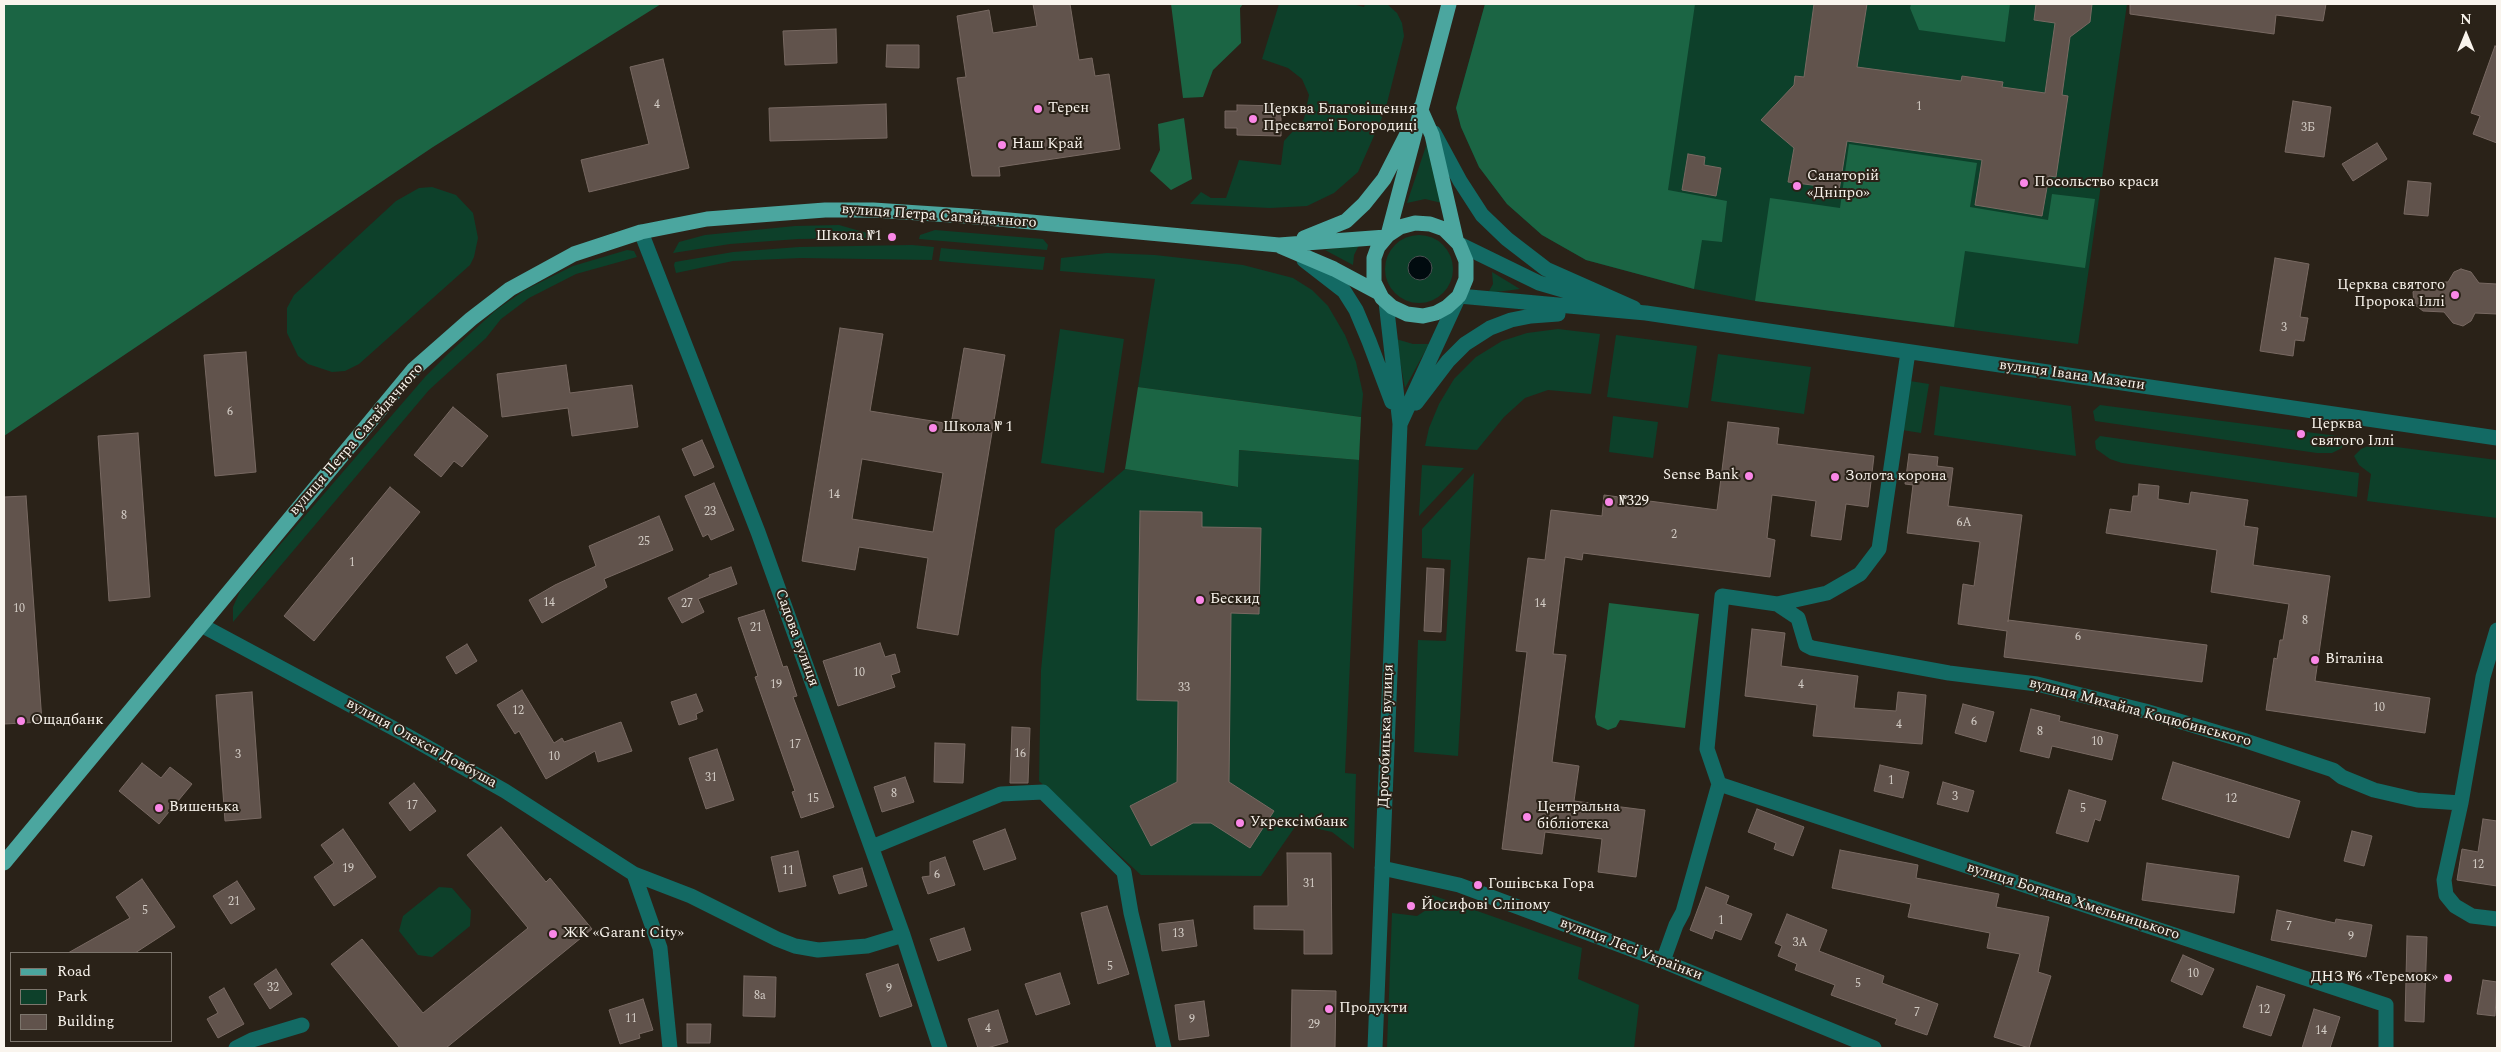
<!DOCTYPE html>
<html>
<head>
<meta charset="utf-8">
<style>
	body { margin:0 }
	#map { position:relative; width:2501px; height:1052px; overflow:hidden; background:#2a2218; font-family:Spectral,serif }
	canvas { display:block }
	.frame { position:absolute; inset:0; border:5px solid #f9f4ed; pointer-events:none }
	.legend { position:absolute; left:10px; top:952px; width:162px; height:90px; box-sizing:border-box; background:#2a2218; border:1px solid #7d766d; margin:0; padding:6px 9px; list-style:none; font-size:15px; color:#f9f4ed }
	.legend li { display:flex; align-items:center; gap:10px; height:25px }
	.legend b { width:25px; border:1px solid #7d766d }
	.north { position:absolute; left:2441px; top:10px; width:50px; height:50px; -webkit-text-stroke:4px #2a2218; paint-order:stroke; rotate:0deg; font-size:14px; font-weight:700; line-height:20px; text-align:center; color:#f9f4ed }
	.north::after { content:''; display:block; margin:auto; width:18px; height:22px; background:#f9f4ed; clip-path:polygon(50% 0,100% 100%,50% 72%,0 100%) }
</style>
</head>
<body>
<div id="map">
<canvas width="2501" height="1052"></canvas>
<div class="frame"></div>
<ul class="legend">
<li><b style="height:6px;background:#4ba69f"></b>Road</li>
<li><b style="height:14px;background:#0d402a"></b>Park</li>
<li><b style="height:14px;background:#61534c"></b>Building</li>
</ul>
<div class="north">N</div>
</div>
<script>
const ctx = document.querySelector('canvas').getContext('2d');
ctx.lineJoin = 'round';
function fill(path, color) {
  ctx.fillStyle = color;
  ctx.fill(path, 'evenodd');
}
function poly(rows) {
  const path = new Path2D();
  for (const r of rows) {
    if (r.length === 3) {
      path.moveTo(r[0] + r[2], r[1]);
      path.arc(r[0], r[1], r[2], 0, 2 * Math.PI);
      continue;
    }
    path.moveTo(r[0], r[1]);
    for (let i = 2; i < r.length; i += 2) path.lineTo(r[i], r[i + 1]);
  }
  return path;
}
function strokePath(path, color, width, dash) {
  ctx.strokeStyle = color;
  ctx.lineWidth = width;
  ctx.lineCap = dash ? 'butt' : 'round';
  ctx.setLineDash(dash || []);
  ctx.stroke(path);
}
function label(font, color, halo, rows, align = 'center') {
  ctx.font = font + ' Spectral,serif';
  ctx.lineWidth = 4;
  ctx.setLineDash([]);
  ctx.textBaseline = 'middle';
  ctx.strokeStyle = halo;
  ctx.fillStyle = color;
  for (const [text, x, y, turn = 0] of rows) {
    ctx.save();
    ctx.translate(x, y);
    ctx.rotate((+turn || 0) * Math.PI / 180);
    ctx.textAlign = isNaN(turn) ? turn : align;
    if (halo) ctx.strokeText(text, 0, 0);
    ctx.fillText(text, 0, 0);
    ctx.restore();
  }
}
fill(poly([
	[1279,4,1352,4,1364,7,1365,4,1387,4,1397,13,1402,23,1404,36,1385,111,1358,172,1334,193,1307,206,1270,208,1190,204,1201,192,1211,198,1226,198,1239,160,1281,165,1284,141,1304,119,1309,95,1302,79,1288,68,1262,59],
	[1485,4,2127,4,2078,344,1750,300,1694,289,1586,260,1542,235,1507,204,1479,167,1461,127,1456,108],
	[1427,143,1442,203,1425,199,1407,203],
	[432,187,456,195,473,213,478,238,474,257,470,265,359,364,345,371,332,372,308,364,298,356,287,333,287,308,294,295,396,201,419,188],
	[839,225,867,233,867,238,798,239,730,244,673,253,679,242,705,235,795,226],
	[935,230,1043,239,1048,245,1047,250,919,239,920,235],
	[1419,269,34],
	[912,245,934,247,932,260,801,258,733,261,676,273,674,265,675,262,733,252,799,247],
	[1359,245,1354,255,1353,265,1325,250],
	[941,248,951,249,1045,257,1043,270,939,261],
	[627,250,634,251,637,257,576,274,529,298,501,319,486,338,429,390,233,622,233,607,240,591,425,377,449,353,496,310,525,290,573,266],
	[1107,253,1155,255,1243,265,1293,278,1312,290,1328,306,1345,335,1356,362,1363,394,1361,417,1138,387,1155,279,1060,271,1061,258],
	[1492,272,1520,289,1488,293,1493,284],
	[1060,329,1124,339,1104,473,1041,463],
	[1558,329,1600,334,1591,394,1548,390,1525,398,1504,417,1477,450,1425,446,1429,428,1439,404,1454,379,1476,357,1502,341,1527,333],
	[1616,335,1697,346,1688,408,1607,397],
	[1396,339,1413,344,1429,344,1405,388],
	[1718,354,1811,367,1804,414,1711,401],
	[1910,381,1929,384,1921,433,1902,430],
	[1940,386,2071,406,2076,456,1934,435],
	[2100,405,2345,437,2342,448,2332,453,2317,453,2095,421,2093,411],
	[1613,416,1658,422,1653,458,1609,452],
	[2100,436,2359,473,2357,497,2122,463,2110,459,2096,449,2095,441],
	[2373,444,2497,460,2497,518,2367,501,2371,474,2359,465,2354,456,2361,449],
	[1238,450,1359,460,1345,773,1356,774,1354,849,1332,832,1297,824,1261,876,1141,875,1039,781,1041,670,1055,529,1125,469,1237,487],
	[1422,465,1464,468,1419,516],
	[1474,473,1458,756,1414,752,1418,640,1446,641,1451,560,1422,558,1422,529],
	[439,887,452,888,471,910,470,926,432,957,418,955,399,931,403,916],
	[1432,895,1582,948,1578,979,1639,1005,1634,1048,1387,1048,1392,913,1417,916,1426,910]
]), '#0d402a');
fill(poly([
	[4,4,661,4,433,147,4,436],
	[1171,4,1243,4,1240,8,1241,43,1213,70,1203,97,1183,98],
	[1485,4,1695,4,1668,190,1727,201,1722,242,1702,240,1694,289,1586,260,1542,235,1507,204,1479,167,1461,127,1456,108],
	[1911,4,2010,4,2005,42,1919,30,1910,8],
	[1184,118,1192,179,1171,190,1150,171,1160,150,1158,124],
	[1849,144,1977,163,1970,207,2048,220,2052,194,2095,199,2085,268,1965,251,1954,327,1755,301,1770,198,1840,208],
	[1138,387,1361,417,1359,460,1239,450,1238,487,1125,469],
	[1609,603,1699,614,1685,728,1620,720,1616,727,1608,730,1597,725,1595,717]
]), '#1b6544');
const water = poly([
	[1420,268,12]
]);
fill(water, '#010b0f');
strokePath(water, '#4b5152', 1);
const building = poly([
	[1033,4,1070,4,1079,60,1092,58,1095,76,1109,74,1120,149,999,167,1000,176,972,176,957,78,966,77,957,16,989,10,993,33,1037,26,1033,4],
	[1814,4,1867,4,1857,67,1961,81,1962,76,2003,82,2002,87,2045,93,2055,23,2034,20,2036,4,2092,4,2090,22,2070,37,2062,95,2068,96,2056,177,2049,176,2042,216,1975,205,1982,160,1847,141,1838,197,1819,194,1820,186,1788,182,1794,148,1761,120,1794,85,1795,76,1804,77,1814,4],
	[2130,4,2326,4,2323,21,2276,15,2274,34,2130,14,2130,4],
	[836,29,837,63,785,65,783,31,836,29],
	[887,45,919,45,919,68,886,67,887,45],
	[2495,46,2497,47,2497,143,2473,134,2480,116,2471,113,2495,46],
	[663,59,689,168,589,192,581,160,649,144,630,67,663,59],
	[2293,101,2331,107,2324,157,2285,152,2293,101],
	[886,104,887,138,770,141,769,108,886,104],
	[1237,105,1281,106,1281,136,1237,135,1237,128,1225,128,1225,111,1237,111,1237,105],
	[2377,143,2387,159,2353,181,2342,164,2377,143],
	[1688,154,1705,157,1704,165,1721,168,1716,196,1682,190,1688,154],
	[2408,181,2431,183,2428,216,2404,214,2408,181],
	[2275,258,2309,264,2300,317,2308,318,2304,341,2295,340,2293,356,2260,351,2275,258],
	[2461,269,2471,272,2479,283,2497,284,2497,314,2475,313,2471,321,2463,326,2453,323,2444,312,2423,311,2414,304,2413,292,2420,282,2448,282,2454,272,2461,269],
	[840,328,883,334,870,411,951,424,964,348,1005,355,958,635,917,628,928,558,859,547,855,570,802,561,840,328],
	[862,459,943,473,933,532,852,519,862,459],
	[246,352,256,472,215,476,204,355,246,352],
	[566,365,570,393,632,385,638,427,572,436,568,408,502,417,497,374,566,365],
	[453,407,488,436,462,467,454,461,441,477,414,455,453,407],
	[1728,422,1779,428,1777,444,1874,456,1868,507,1846,504,1841,540,1811,536,1816,501,1772,495,1767,538,1775,540,1770,577,1583,553,1582,560,1565,557,1553,654,1566,655,1552,762,1579,766,1574,801,1645,810,1636,877,1598,872,1602,839,1545,832,1542,854,1502,849,1527,652,1516,651,1528,558,1545,560,1551,510,1602,516,1604,495,1717,510,1728,422],
	[138,433,150,597,109,601,98,436,138,433],
	[702,440,714,467,694,476,682,449,702,440],
	[1909,454,1938,457,1937,466,1953,468,1948,506,2022,515,2008,622,2008,620,2207,645,2202,682,2004,657,2007,631,1958,624,1963,584,1974,586,1980,542,1907,533,1913,485,1905,484,1909,454],
	[714,483,734,530,711,540,708,534,703,537,685,496,714,483],
	[2139,484,2159,486,2158,499,2189,504,2191,492,2248,500,2244,526,2258,528,2253,565,2330,576,2315,681,2430,698,2425,733,2266,710,2274,658,2277,659,2280,640,2283,640,2289,604,2211,592,2217,550,2106,533,2110,509,2131,512,2133,496,2138,496,2139,484],
	[390,487,420,512,314,641,284,616,390,487],
	[26,496,42,722,4,724,4,497,26,496],
	[1140,511,1202,512,1202,527,1261,528,1259,614,1231,613,1229,782,1274,811,1250,848,1211,823,1193,823,1151,846,1130,806,1177,782,1178,701,1137,700,1140,511],
	[659,516,673,550,604,579,607,587,542,623,529,600,555,585,596,566,589,546,659,516],
	[731,567,737,584,698,599,704,612,682,623,668,598,710,577,709,575,731,567],
	[1427,568,1444,569,1441,632,1424,631,1427,568],
	[764,610,783,667,787,666,797,696,793,697,834,807,801,818,792,792,795,791,755,677,758,676,738,618,764,610],
	[1752,629,1785,633,1781,666,1858,676,1854,708,1896,711,1898,692,1926,695,1922,744,1813,736,1817,705,1745,696,1752,629],
	[880,643,885,657,895,654,900,672,891,675,895,687,838,706,823,661,880,643],
	[467,644,477,661,456,674,446,657,467,644],
	[522,690,554,743,562,738,564,742,621,722,632,751,598,762,595,751,546,779,519,731,515,734,497,705,522,690],
	[252,692,261,818,225,821,216,695,252,692],
	[696,694,703,711,696,714,697,719,679,725,671,702,696,694],
	[1963,704,1994,712,1986,742,1955,733,1963,704],
	[2031,709,2060,716,2059,721,2118,735,2112,760,2052,746,2049,758,2020,751,2031,709],
	[1012,727,1030,728,1028,783,1010,783,1012,727],
	[935,743,965,744,963,783,934,782,935,743],
	[717,749,734,800,706,809,689,758,717,749],
	[2173,762,2300,801,2289,838,2162,799,2173,762],
	[142,763,161,778,170,767,192,784,159,824,119,791,142,763],
	[1880,765,1909,772,1903,798,1874,791,1880,765],
	[905,777,914,802,882,812,874,787,905,777],
	[1943,782,1974,791,1968,812,1937,804,1943,782],
	[414,783,436,811,410,831,389,803,414,783],
	[2069,790,2106,801,2100,821,2095,819,2088,842,2056,833,2069,790],
	[1757,809,1804,827,1793,856,1774,849,1776,843,1748,832,1757,809],
	[2483,819,2497,821,2497,886,2457,880,2462,849,2478,852,2483,819],
	[501,827,546,882,550,878,592,929,446,1048,400,1048,331,964,362,939,423,1013,528,928,467,855,501,827],
	[343,829,376,877,334,906,314,877,334,863,321,845,343,829],
	[1005,829,1016,859,984,870,973,841,1005,829],
	[2352,831,2372,836,2364,866,2344,861,2352,831],
	[1840,850,1918,865,1916,878,1999,894,1996,907,2049,917,2038,972,2051,976,2029,1048,1994,1037,2020,954,1987,948,1990,933,1908,917,1911,904,1832,888,1840,850],
	[798,851,806,886,779,892,771,857,798,851],
	[1287,853,1331,853,1332,954,1304,954,1304,930,1254,929,1254,906,1288,906,1287,853],
	[945,857,955,885,928,894,922,877,930,876,930,862,945,857],
	[2147,863,2239,876,2234,913,2142,900,2147,863],
	[862,868,867,886,839,894,833,876,862,868],
	[142,879,175,927,135,953,68,953,130,918,116,897,142,879],
	[237,881,255,909,231,924,213,896,237,881],
	[1706,887,1729,896,1726,904,1752,914,1741,940,1715,930,1712,939,1690,930,1706,887],
	[1107,906,1129,974,1098,984,1081,913,1107,906],
	[2277,910,2335,923,2336,919,2372,925,2366,957,2271,940,2277,910],
	[1787,914,1827,930,1819,951,1884,976,1882,983,1938,1004,1927,1035,1895,1024,1897,1019,1831,995,1835,985,1795,970,1797,964,1778,956,1782,946,1775,943,1787,914],
	[1193,920,1197,946,1162,951,1159,924,1193,920],
	[964,928,971,950,938,961,930,939,964,928],
	[2407,936,2427,937,2424,1022,2405,1021,2407,936],
	[2183,955,2214,969,2202,995,2171,981,2183,955],
	[898,964,912,1006,880,1017,866,974,898,964],
	[276,969,292,994,270,1009,254,984,276,969],
	[1060,973,1070,1004,1036,1015,1025,984,1060,973],
	[744,976,776,977,775,1017,743,1016,744,976],
	[2483,980,2497,982,2495,1016,2477,1014,2483,980],
	[2257,986,2285,995,2271,1036,2243,1027,2257,986],
	[224,988,244,1024,218,1038,207,1019,218,1013,209,997,224,988],
	[1292,990,1336,991,1335,1048,1291,1048,1292,990],
	[643,999,653,1030,639,1034,640,1038,620,1044,609,1010,643,999],
	[1204,1001,1209,1036,1179,1040,1175,1005,1204,1001],
	[2314,1009,2340,1017,2330,1048,2302,1048,2314,1009],
	[998,1010,1008,1042,987,1048,978,1048,968,1019,998,1010],
	[687,1024,711,1024,710,1043,687,1043,687,1024]
]);
fill(building, '#61534c');
strokePath(building, '#786962', 1);
strokePath(poly([
	[1434,133,1460,181,1482,215,1507,239,1546,269,1634,308],
	[641,232,758,532,903,935,940,1048],
	[1459,244,1539,283,1594,299],
	[1304,260,1344,291,1356,310,1369,341,1392,402],
	[1416,403,1448,361,1465,344,1490,328,1511,320,1531,316,1558,314],
	[1400,424,1459,296,1646,313,2497,438],
	[1777,604,1798,618,1806,645,1812,648,1949,673,2037,684,2145,711,2246,741,2333,770,2342,777,2374,790,2417,800,2461,803],
	[201,625,406,735,505,791,634,874,691,896,777,939,795,946,818,950,867,946,903,935],
	[2497,630,2483,677,2461,803,2444,880,2446,895,2455,906,2472,916,2497,919],
	[1719,784,2386,1005,2386,1048],
	[872,847,1001,794,1043,792,1124,872,1131,913,1164,1048],
	[1382,868,1459,885,1663,961,1874,1048],
	[634,874,660,948,670,1048],
	[1663,961,1676,925,1683,912,1719,784,1707,749,1722,596,1777,604,1827,593,1860,574,1879,549,1908,352],
	[236,1048,252,1040,302,1025],
	[1375,1048,1400,424,1386,302]
]), '#136a64', 15);
strokePath(poly([
	[1420,108,1432,135,1456,239],
	[1388,235,1449,4],
	[1304,238,1346,221,1364,204,1384,179,1408,132],
	[1280,246,1334,269,1379,293],
	[1457,298,1447,307,1436,313,1423,316,1407,314,1392,307,1382,298,1374,282,1374,258,1378,247,1388,235,1400,227,1415,223,1430,224,1444,229,1459,244,1466,261,1466,279,1459,296],
	[4,863,413,370,471,319,510,289,574,254,641,232,707,219,825,210,873,210,966,216,1279,245,1386,237]
]), '#4ba69f', 15);
for (const [x, y, r, color] of [
	[1038,109,5,"#fa87e7"],
	[1253,119,5,"#fa87e7"],
	[1002,145,5,"#fa87e7"],
	[2024,183,5,"#fa87e7"],
	[1797,186,5,"#fa87e7"],
	[892,237,5,"#fa87e7"],
	[2455,295,5,"#fa87e7"],
	[933,428,5,"#fa87e7"],
	[2301,434,5,"#fa87e7"],
	[1749,476,5,"#fa87e7"],
	[1835,477,5,"#fa87e7"],
	[1609,502,5,"#fa87e7"],
	[1200,600,5,"#fa87e7"],
	[2315,660,5,"#fa87e7"],
	[21,721,5,"#fa87e7"],
	[159,808,5,"#fa87e7"],
	[1527,817,5,"#fa87e7"],
	[1240,823,5,"#fa87e7"],
	[1478,885,5,"#fa87e7"],
	[1411,906,5,"#fa87e7"],
	[553,934,5,"#fa87e7"],
	[2448,978,5,"#fa87e7"],
	[1329,1009,5,"#fa87e7"]
]) {
  const dot = new Path2D();
  dot.arc(x, y, r, 0, 2 * Math.PI);
  ctx.fillStyle = color;
  ctx.fill(dot);
  strokePath(dot, '#2a2218', 2);
}
label('12px', '#d3ccc5', null, [
	["4",657,106],
	["1",1919,108],
	["3Б",2308,129],
	["3",2284,329],
	["6",230,413],
	["14",834,496],
	["23",710,513],
	["8",124,517],
	["6А",1964,524],
	["2",1674,536],
	["25",644,543],
	["1",352,564],
	["14",549,604],
	["27",687,605],
	["14",1540,605],
	["10",19,610],
	["8",2305,622],
	["21",756,629],
	["6",2078,638],
	["10",859,674],
	["19",776,686],
	["4",1801,686],
	["33",1184,689],
	["10",2379,709],
	["12",518,712],
	["6",1974,723],
	["4",1899,726],
	["8",2040,733],
	["10",2097,743],
	["17",795,746],
	["16",1020,755],
	["3",238,756],
	["10",554,758],
	["31",711,779],
	["1",1891,782],
	["8",894,795],
	["3",1955,798],
	["15",813,800],
	["12",2231,800],
	["17",412,807],
	["5",2083,810],
	["12",2478,866],
	["19",348,870],
	["11",788,872],
	["6",937,876],
	["31",1309,885],
	["21",234,903],
	["5",145,912],
	["1",1721,922],
	["7",2289,928],
	["13",1178,935],
	["9",2351,938],
	["3А",1800,944],
	["5",1110,968],
	["10",2193,975],
	["5",1858,985],
	["32",273,989],
	["9",889,990],
	["8а",760,997],
	["12",2264,1011],
	["7",1917,1014],
	["11",631,1020],
	["9",1192,1021],
	["29",1314,1026],
	["4",988,1030],
	["14",2321,1032]
]);
label('15px', '#f9f4ed', '#2a2218', [
	["Терен",1048,109],
	["Церква Благовіщення",1263,110],
	["Пресвятої Богородиці",1263,127],
	["Наш Край",1012,145],
	["Санаторій",1807,177],
	["«Дніпро»",1807,194],
	["Посольство краси",2034,183],
	["Школа №1",882,237,"right"],
	["Церква святого",2445,286,"right"],
	["Пророка Іллі",2445,303,"right"],
	["Церква",2311,425],
	["святого Іллі",2311,442],
	["Школа № 1",943,428],
	["Sense Bank",1739,476,"right"],
	["Золота корона",1845,477],
	["№329",1619,502],
	["Бескид",1210,600],
	["Віталіна",2325,660],
	["Ощадбанк",31,721],
	["Вишенька",169,808],
	["Центральна",1537,808],
	["бібліотека",1537,825],
	["Укрексімбанк",1250,823],
	["Гошівська Гора",1488,885],
	["Йосифові Сліпому",1421,906],
	["ЖК «Garant City»",563,934],
	["ДНЗ №6 «Теремок»",2438,978,"right"],
	["Продукти",1339,1009]
], 'left');
label('15px', '#f9f4ed', '#2a2218', [
	["вулиця Петра Сагайдачного",939,217,4],
	["вулиця Івана Мазепи",2072,376,8],
	["вулиця Петра Сагайдачного",357,440,-49],
	["Садова вулиця",796,638,70],
	["вулиця Михайла Коцюбинського",2140,713,15],
	["Дрогобицька вулиця",1387,736,-88],
	["вулиця Олекси Довбуша",421,744,29],
	["вулиця Богдана Хмельницького",2073,902,18],
	["вулиця Лесі Українки",1631,950,21]
]);
</script>
</body>
</html>
